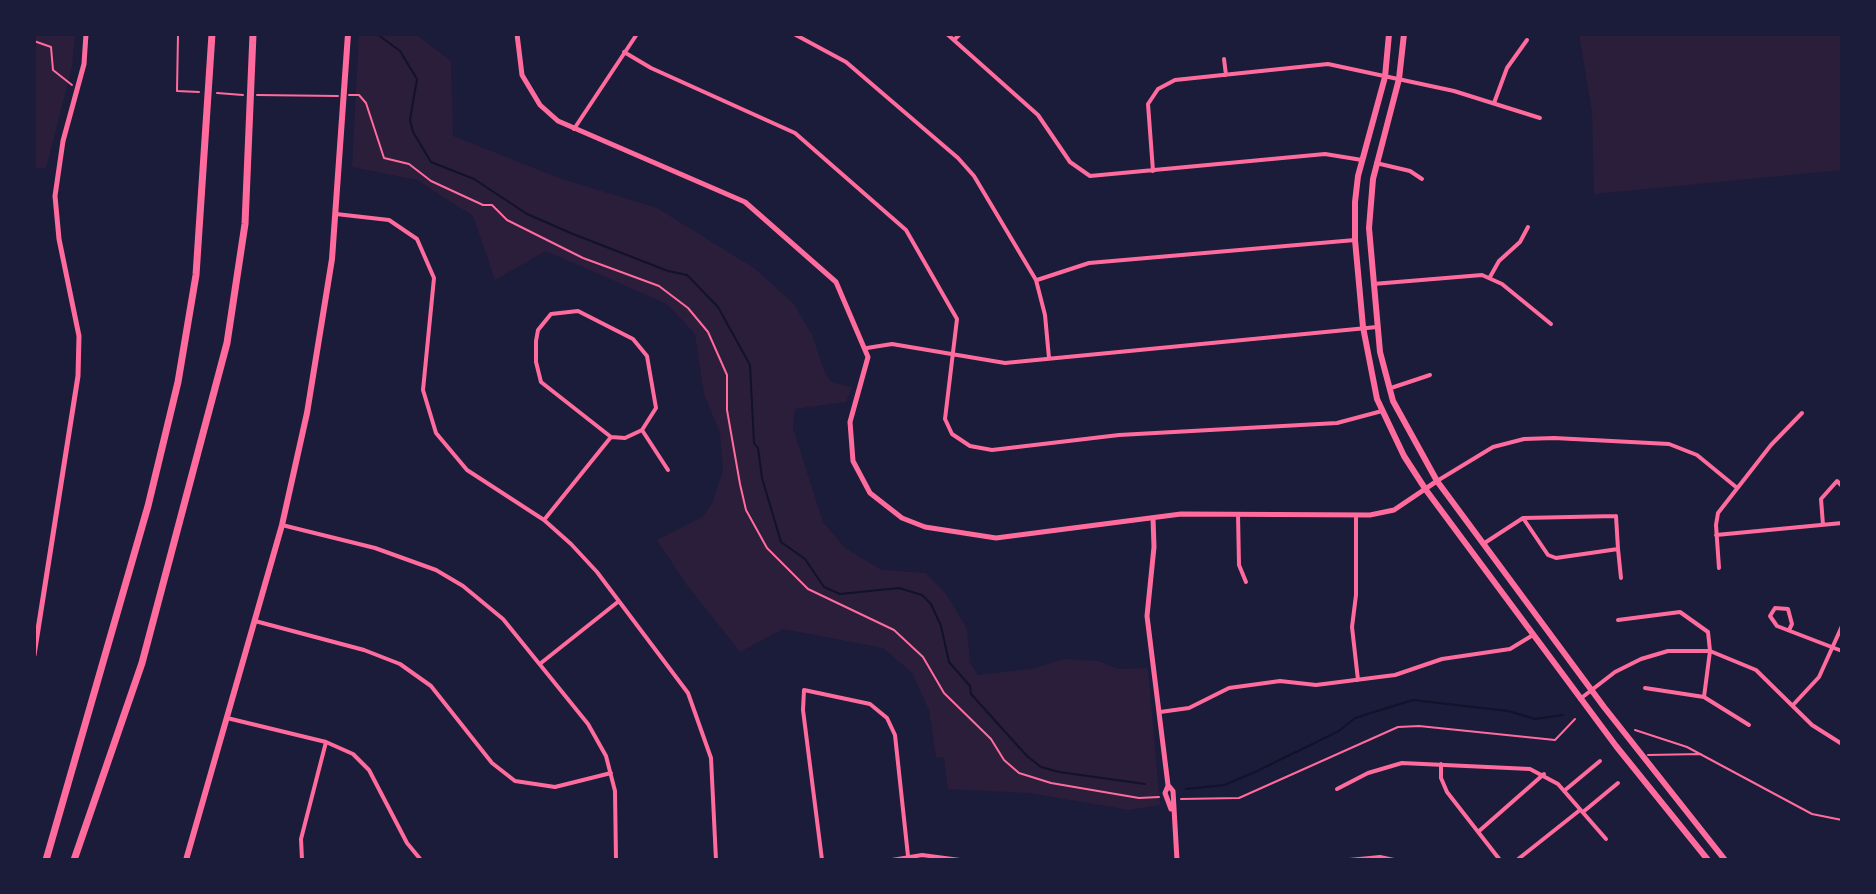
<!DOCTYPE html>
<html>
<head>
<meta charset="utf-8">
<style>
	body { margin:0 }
	#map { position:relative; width:1876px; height:894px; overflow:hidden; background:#1b1b3a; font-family:"Libre Baskerville",serif }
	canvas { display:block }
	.frame { position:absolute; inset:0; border:36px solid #1b1b3a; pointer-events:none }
</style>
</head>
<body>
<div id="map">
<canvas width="1876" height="894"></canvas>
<div class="frame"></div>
</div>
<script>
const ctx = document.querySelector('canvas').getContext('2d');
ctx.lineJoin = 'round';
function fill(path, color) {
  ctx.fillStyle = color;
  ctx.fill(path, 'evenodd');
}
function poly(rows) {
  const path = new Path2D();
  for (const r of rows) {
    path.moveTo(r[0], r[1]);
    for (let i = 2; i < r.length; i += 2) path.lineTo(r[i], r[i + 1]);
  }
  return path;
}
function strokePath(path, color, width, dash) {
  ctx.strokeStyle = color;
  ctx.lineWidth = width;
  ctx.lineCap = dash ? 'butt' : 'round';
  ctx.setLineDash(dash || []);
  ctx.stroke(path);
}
fill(poly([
	[34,34,75,34,72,67,46,168,34,169],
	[359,34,415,34,451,61,453,136,559,178,657,208,754,268,794,304,812,335,825,373,831,382,852,387,846,402,795,409,793,428,823,522,845,548,882,570,926,573,946,594,967,629,970,663,978,675,1031,669,1064,659,1098,661,1118,669,1148,668,1160,805,1129,810,1029,793,948,789,944,758,936,757,929,710,912,673,883,648,783,629,740,652,686,584,657,540,704,516,713,501,723,470,720,433,704,394,695,334,667,304,546,251,495,280,473,216,417,180,352,167],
	[1579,34,1842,34,1842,170,1594,194,1592,112]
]), '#2a1e3b');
strokePath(poly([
	[377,34,400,51,417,79,410,120,413,132,431,162,474,179,527,214,573,234,668,271,687,275,718,307,750,365,754,443,758,448,762,478,781,542,805,559,824,587,840,594,899,588,922,595,931,604,941,626,949,662,970,686,971,694,1027,756,1041,767,1059,772,1145,784],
	[1186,789,1224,785,1253,773,1339,731,1355,718,1413,700,1508,711,1535,719,1563,715]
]), '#12122b', 2);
strokePath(poly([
	[178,34,177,91,199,92],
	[34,41,51,47,53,70,72,85],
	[217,93,243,95],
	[257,95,338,96],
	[349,95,359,95,366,103,384,158,409,164,431,181,483,205,492,205,507,220,583,258,659,286,688,308,708,332,727,375,727,410,740,484,746,510,767,548,808,589,894,630,923,657,944,693,991,739,1004,760,1019,773,1051,783,1139,798,1159,797],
	[1635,730,1687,747,1812,814,1842,820],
	[1648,755,1701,754],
	[1181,799,1239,798,1398,727,1419,726,1555,740,1575,719]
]), '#ff6b9d', 2);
strokePath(poly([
	[794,34,846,62,958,158,974,176,1036,280,1045,315,1049,358],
	[947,34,1038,115,1070,162,1090,176,1325,154,1362,160],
	[954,40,960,34],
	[624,52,651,68,795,133,906,230,957,319,945,419,952,434,970,446,992,450,1119,435,1337,423,1382,411],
	[1224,59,1226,75],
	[1494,103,1507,68,1527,40],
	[574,129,637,34],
	[1376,163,1410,171,1422,179],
	[1153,171,1148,104,1158,89,1175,80,1328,64,1454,91,1540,118],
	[336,214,389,220,417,239,434,278,423,390,436,433,467,470,544,520,571,544,597,572,688,693,711,758,716,860],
	[1490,277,1499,261,1520,242,1528,227],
	[1037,280,1089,263,1355,240],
	[1373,284,1482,275,1502,284,1551,324],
	[867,348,892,344,1005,363,1377,327],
	[1391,388,1430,375],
	[642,430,668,470],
	[1437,481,1493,447,1524,439,1554,438,1669,444,1697,455,1736,487],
	[1238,514,1239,565,1246,582],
	[1356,515,1356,595,1352,627,1358,680],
	[1616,516,1618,549,1556,558,1548,555,1523,518,1616,516],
	[544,520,611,437,625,438,642,430,656,408,647,356,633,339,578,311,551,314,538,330,536,341,536,362,541,382,611,437],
	[282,525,375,548,436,570,463,586,503,619,588,724,606,756,615,791,616,860],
	[1823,525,1821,499,1837,481,1842,486],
	[1716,535,1842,523],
	[1483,544,1523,518],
	[1618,549,1621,578],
	[1719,568,1716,525,1718,513,1771,445,1802,413],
	[1618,620,1680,612,1708,632,1710,651,1704,697],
	[255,621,364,650,400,664,431,686,492,763,515,781,555,787,611,773],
	[1789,630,1792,624,1788,609,1775,608,1770,616,1777,626,1842,651],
	[541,663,619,601],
	[1645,688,1704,697,1749,725],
	[1580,699,1615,672,1641,659,1668,651,1710,651,1756,670,1812,725,1842,744],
	[1793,705,1819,677,1842,626],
	[1160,712,1189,708,1229,688,1280,681,1316,685,1395,675,1442,659,1510,649,1533,635],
	[227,718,326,742,353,754,369,770,407,843,421,860],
	[1441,764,1441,778,1447,792,1500,860],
	[1337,789,1368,773,1402,763,1530,769,1558,784,1606,839],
	[1564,791,1600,761],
	[1583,812,1618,783],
	[1478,832,1544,774],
	[302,860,301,839,326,742],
	[822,860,803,710,804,690,870,704,887,718,895,735,908,856],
	[892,860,922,855,960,860],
	[1349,860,1380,857,1394,860],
	[1517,860,1580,810]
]), '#ff6b9d', 4);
strokePath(poly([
	[517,34,522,75,540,105,558,121,745,202,836,282,868,357,850,422,853,461,870,493,902,518,925,527,996,538,1181,514,1370,515,1394,510,1437,481],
	[1153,518,1154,547,1147,616,1168,785,1173,791,1177,860],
	[34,655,78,376,79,336,59,239,55,196,63,141,84,64,86,34],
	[1168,786,1165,793,1171,809]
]), '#ff6b9d', 5);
strokePath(poly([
	[186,860,282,525,307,413,332,259,348,34]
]), '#ff6b9d', 6);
strokePath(poly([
	[1389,34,1385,77,1358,176,1355,202,1355,240,1363,327,1377,399,1404,456,1426,490,1616,746,1708,860],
	[1404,34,1399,79,1373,179,1369,228,1380,352,1393,401,1437,481,1604,707,1725,860]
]), '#ff6b9d', 6);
strokePath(poly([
	[46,860,148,506,178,382,196,275,212,34],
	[74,860,142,663,227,343,245,224,253,34]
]), '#ff6b9d', 7);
</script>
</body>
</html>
